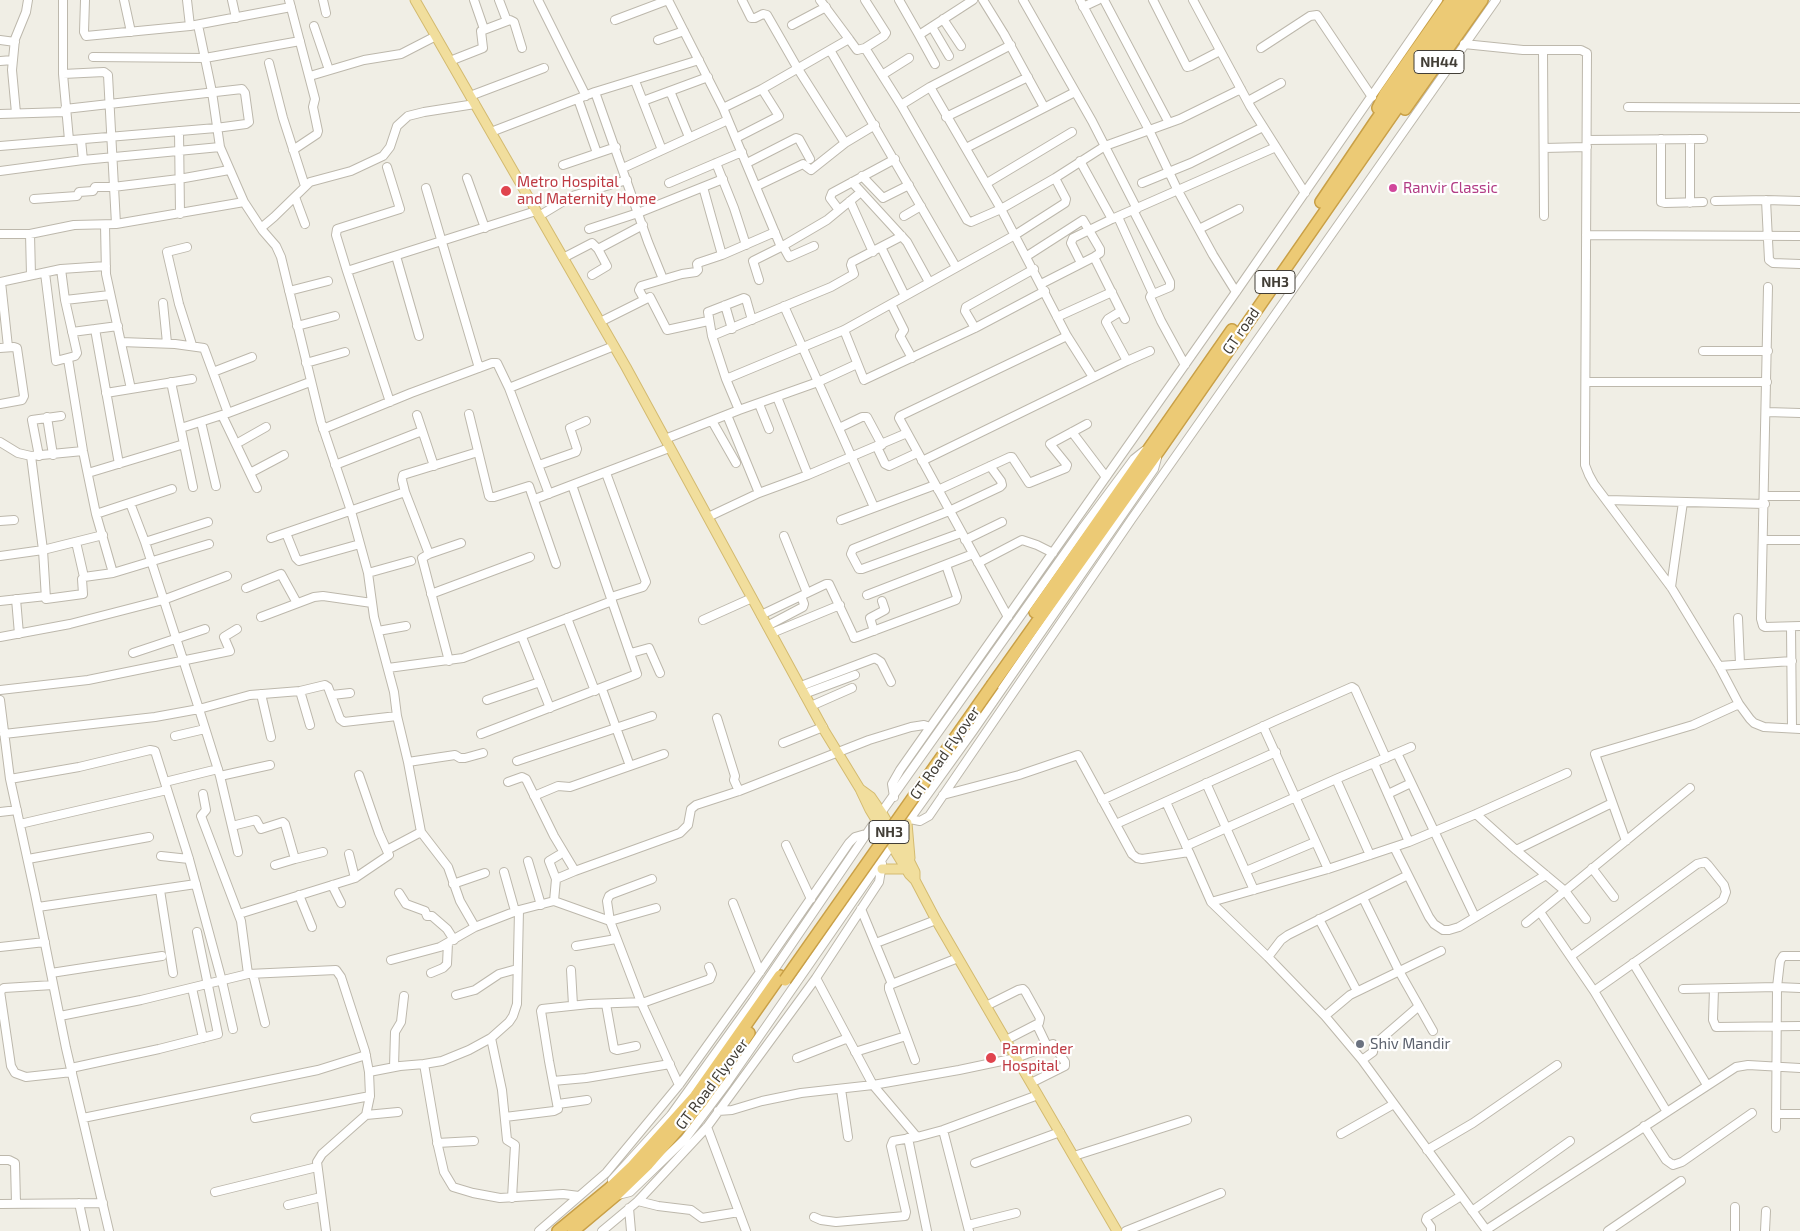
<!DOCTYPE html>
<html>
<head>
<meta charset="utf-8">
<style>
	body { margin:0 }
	canvas { display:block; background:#f0eee5 }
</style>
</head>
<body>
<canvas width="1800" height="1231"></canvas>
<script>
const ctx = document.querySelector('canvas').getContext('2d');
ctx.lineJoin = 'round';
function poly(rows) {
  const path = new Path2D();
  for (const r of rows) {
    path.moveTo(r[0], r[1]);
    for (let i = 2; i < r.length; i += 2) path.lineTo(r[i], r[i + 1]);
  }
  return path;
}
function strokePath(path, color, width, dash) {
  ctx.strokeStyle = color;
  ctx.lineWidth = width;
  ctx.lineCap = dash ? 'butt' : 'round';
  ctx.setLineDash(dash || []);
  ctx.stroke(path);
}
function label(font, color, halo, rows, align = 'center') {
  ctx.font = font + ' "Exo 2",sans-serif';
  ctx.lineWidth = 4.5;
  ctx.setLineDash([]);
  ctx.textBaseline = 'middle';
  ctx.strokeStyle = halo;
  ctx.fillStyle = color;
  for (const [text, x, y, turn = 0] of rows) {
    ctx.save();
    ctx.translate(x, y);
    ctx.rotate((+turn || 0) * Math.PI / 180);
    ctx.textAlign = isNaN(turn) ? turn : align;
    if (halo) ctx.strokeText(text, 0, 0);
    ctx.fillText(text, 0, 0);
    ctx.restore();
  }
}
const minor = poly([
	[63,0,63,74,69,140],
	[85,0,84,32,86,36,190,26,291,7],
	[124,0,131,32],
	[187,0,190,26],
	[232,0,236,18],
	[289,0,315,99,313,107,318,131,317,134,293,150],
	[323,0,326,13],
	[474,0,484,29],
	[499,0,507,21],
	[538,0,586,96],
	[668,0,723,108],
	[742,0,751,18,755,18,763,14,767,15,798,69,845,143],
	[865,0,886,33,884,36,865,48],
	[899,0,919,35,973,0],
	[983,0,1004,34,1044,107],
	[1023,0,1092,121,1137,209],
	[1080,0,1149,130,1178,191,1213,255,1236,292],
	[1104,0,1169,123],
	[1153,0,1187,67,1191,66,1220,51],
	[1193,0,1250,106,1305,193],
	[1083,7,1098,0],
	[943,19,961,46],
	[615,20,668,0],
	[198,25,212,92,220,147,244,202,263,231,276,246,281,257,321,422,351,511,368,573,374,617,394,692,397,716,408,762,421,832,448,867,460,901,475,927,519,910,554,901,610,921,641,1002,679,1085],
	[792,25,826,7],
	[314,26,329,70],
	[932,27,949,56],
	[919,35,935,64],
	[849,39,857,50,865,48,901,105,930,87,1001,209,1067,336,1093,377],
	[0,40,15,42],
	[658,40,684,31],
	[1464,44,1523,50,1581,50,1587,53,1585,452,1585,465,1589,475,1594,484,1671,587,1719,666,1739,704,1750,719,1754,723,1764,727,1800,729],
	[1261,48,1310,16,1317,15,1372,97],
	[830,50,956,267],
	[1543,50,1544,216],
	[93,57,205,58,300,41],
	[0,61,13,60],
	[450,61,483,48,481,31,510,20,514,22,522,48],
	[269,63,283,118,305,186],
	[63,74,104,72,108,75,116,224],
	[882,75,909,58],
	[310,76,364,60,401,54,436,36],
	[635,81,662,150],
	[930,87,1011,45],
	[670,91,689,137],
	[595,92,648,242,663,279],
	[470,96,544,68],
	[578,99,597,153],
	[643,101,708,77],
	[1248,101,1281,83],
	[901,105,967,220,971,222,1001,209,1055,178,1105,146,1180,119,1241,89],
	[1628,107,1800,108],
	[16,113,12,70,15,39,26,12,28,0],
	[0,114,65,112],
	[946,117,1028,77],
	[728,120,781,247],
	[179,131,180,214],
	[491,132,595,92,699,60],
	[736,138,779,116,762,89],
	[1661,139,1661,202,1665,203,1703,202],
	[81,140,83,160],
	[1587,140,1703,139],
	[0,146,216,128,246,124,249,122,245,93,242,89,65,109],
	[966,148,1075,92],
	[1544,148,1587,147],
	[1080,161,1112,219],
	[716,163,734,208,746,245],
	[747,163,796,138,799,139,810,159],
	[563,165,616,147],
	[623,168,728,120,723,108,762,89,849,39,820,0],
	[0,171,83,160,220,147],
	[862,176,883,198,909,185],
	[467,178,485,228],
	[852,182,907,242,929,282],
	[669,183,742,152],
	[987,183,1072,132],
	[1142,183,1191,163,1263,127],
	[757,186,803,164,811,170,845,143,875,125],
	[703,187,722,255],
	[426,188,479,368],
	[295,197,305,224],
	[34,199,77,196,79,192,93,191,95,187,113,187,179,179,229,170],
	[1766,200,1769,260,1773,263,1800,264],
	[850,201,873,252],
	[1715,201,1766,200,1800,201],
	[1690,203,1690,139],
	[839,210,830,198,832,193,895,159],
	[1133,210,1170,282,1170,287,1151,295,1150,297,1161,321,1185,365],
	[539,216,572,196,627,180],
	[904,216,921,206],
	[1118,217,1153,294],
	[105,225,106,274,131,389],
	[261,228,274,217,310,182,351,171,383,156,390,147,397,126,408,116,424,112,475,104],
	[589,229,638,213,723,179],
	[1199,229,1239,209],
	[0,234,30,234,74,225,116,224,244,202],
	[30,234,31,275],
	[1586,235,1800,236],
	[783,246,789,257,814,246],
	[187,247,167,252,179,304,192,345],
	[881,247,905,296],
	[396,256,419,336],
	[1027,256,1083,220,1100,249,1100,253,1094,257,1041,284],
	[1094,257,1125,319],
	[563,258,592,243,598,249,643,225],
	[1081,263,1071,243,1073,238,1112,219,1276,147],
	[347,271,336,235,337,229,400,209,387,167],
	[45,273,56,361,75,356,77,353,65,300,61,269],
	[592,275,607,266,598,249],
	[759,280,753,261,781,247,827,220,861,192],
	[0,282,61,269,106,266],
	[1,282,8,347],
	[1768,287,1761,619,1763,626,1765,627,1800,626],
	[289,291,328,281],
	[644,299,639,290,641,286,682,274,696,272,698,270,697,264,698,263,722,255,775,232],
	[65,300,110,295],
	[163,303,167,343],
	[891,304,904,330,900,336,912,358],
	[725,305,732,329],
	[784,306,874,507],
	[1121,311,1108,319,1106,322,1127,361],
	[1057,317,1112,292],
	[600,322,650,297,667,330,708,321],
	[297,326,335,316],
	[975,328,965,311,966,307,1034,269],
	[95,329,119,464],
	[844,330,864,380,975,328,1045,291],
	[72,332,118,326],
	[712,336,831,287,854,274,851,265,852,262,902,236],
	[121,342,175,344,204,348,228,413],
	[0,348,14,347,17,348,24,396,22,400,0,404],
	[1703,351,1768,351],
	[68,359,83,451,96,514,113,573],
	[306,363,345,352],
	[213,372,252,357],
	[726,379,712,336,708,312,744,298,746,299,752,320],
	[171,382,193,487],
	[1586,382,1767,382],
	[509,388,614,346],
	[106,393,192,379],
	[777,397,808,475],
	[390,402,347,271,536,211],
	[759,404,769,429],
	[739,410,818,382,857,364],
	[1767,412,1800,413],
	[469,414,489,496,490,497,494,497,529,486,556,564],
	[222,415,257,488],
	[417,415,434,466],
	[727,415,759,493],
	[47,417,53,455],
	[712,421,736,463],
	[201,422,216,486],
	[181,428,228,413,310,382],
	[839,428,862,417,867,417,882,445],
	[323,429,411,393,492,363,497,363,509,388,549,494],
	[1072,432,1106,477],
	[665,439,739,410,726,379,844,330,1015,235,1065,203,1066,199,1055,178],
	[0,442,18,453,31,456,83,451],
	[236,444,266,427],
	[877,447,885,464,889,466,917,453],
	[31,456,43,550,46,599,83,594,82,579,84,577],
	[39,456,32,420,61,416],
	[922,461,1127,361,1150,351],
	[335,465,422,431],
	[539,465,576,452,577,449,570,428,586,421],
	[88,473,184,444],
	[250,473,284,455],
	[606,473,646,582,643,587,611,597],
	[938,490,1010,457,1012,457,1029,483,1066,468,1067,465,1050,444,1087,424],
	[405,492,402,480,403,475,478,452],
	[1765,496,1800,496],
	[535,499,669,448],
	[1607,500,1765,504],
	[130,503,145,542,199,709,220,776,238,852],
	[96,514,172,489],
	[708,517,759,493,808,475,907,433],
	[841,520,935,485],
	[0,521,14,520],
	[286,533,296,558,299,561,360,544],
	[961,533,862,569,859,569,851,554,853,549,949,511,1000,487,1002,485,1001,481,990,466],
	[784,536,807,593],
	[271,538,405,492,429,554],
	[965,540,1002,522],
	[1764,540,1800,540],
	[76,542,84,577,113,573,209,544],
	[145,542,208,522],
	[0,556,43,550,103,535],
	[978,563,1022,540,1037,545,1053,553],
	[368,573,411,561],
	[1671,587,1683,502],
	[246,588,281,574,297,603],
	[431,594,530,557],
	[867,595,973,554],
	[16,599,19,634],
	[0,601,46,596],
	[761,615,826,584,829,584,853,635,854,638,857,637,956,600,957,597,946,565],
	[261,617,314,597,323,596,372,603],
	[1008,617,899,418,900,416,1067,336],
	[567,618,595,691],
	[1738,618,1740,664],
	[703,620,752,598],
	[767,626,803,607,804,604,801,596],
	[1791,627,1792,728],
	[378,631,406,626],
	[874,631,870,618,885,610,882,601],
	[772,633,840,605],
	[0,637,70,624,163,600,227,576],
	[522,637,550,708],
	[133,653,205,629],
	[631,653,649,648,660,673],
	[449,661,422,558,429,554,461,543],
	[1719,666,1792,661],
	[388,668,463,658,612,601],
	[801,686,875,658,881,662,891,682],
	[602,689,630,766],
	[0,690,88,680,230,651,224,637,237,629],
	[300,691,310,725],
	[261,694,271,737],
	[804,694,855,675],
	[332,695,350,693],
	[0,700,10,779,35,894,66,1048,109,1231],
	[487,700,540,682],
	[811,706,852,688],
	[717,718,735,776,734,780,739,791],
	[1263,726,1328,869],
	[4,734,155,717,199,709,250,695,300,691,325,685,328,687,340,719,344,722,397,716],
	[481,734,637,674,572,485],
	[175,736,205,729],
	[783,743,823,727],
	[1397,753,1475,917],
	[517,761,652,716],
	[408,762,455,755,460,758,465,758,483,753],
	[1374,763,1409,842],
	[220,776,270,765],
	[10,779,79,767,150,750,155,751,189,859,222,981,233,1029],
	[1336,779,1370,855],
	[165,782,218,769],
	[508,782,522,777,526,779,554,836,575,871],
	[1206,783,1254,890],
	[203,794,206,810,201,816,241,921,248,974],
	[1388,794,1411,783],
	[943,795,1019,775,1078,755,1132,854,1137,858,1142,859,1189,852,1211,902,1268,957,1325,1016,1362,1060,1487,1231],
	[534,796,558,786,570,787,664,754],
	[894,797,892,784,900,770,1236,292,1438,0],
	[1102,800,1277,720,1352,687,1355,689,1386,758],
	[1166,802,1188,850],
	[0,812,17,810],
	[1476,814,1516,850,1565,891,1586,919],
	[910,819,920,821,929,816,1131,520,1496,0],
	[20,824,167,790],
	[1116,824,1276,752],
	[232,826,256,820,261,829,283,822,285,824,295,859,323,852],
	[1626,841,1595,754,1693,725,1739,704],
	[786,845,811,899],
	[1186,846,1336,779,1411,747],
	[1394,847,1429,917,1434,924,1443,930,1449,930,1459,927,1546,875],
	[387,850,421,832],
	[1516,850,1612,803],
	[349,854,355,878,389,855,379,833,359,775],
	[161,856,189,859],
	[28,859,149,837],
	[528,861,541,905],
	[275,865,295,859],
	[1592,868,1614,897],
	[1246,871,1315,842],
	[504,872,515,911],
	[556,879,575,871,680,833,688,825,691,809,696,805,739,791,869,740,911,727,924,725,930,727],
	[652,879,612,894,609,896,607,901,610,921,656,908],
	[453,884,485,873],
	[332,885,341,903],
	[160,890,173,973],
	[399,893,406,904,425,911,427,916,432,916,447,929,454,940],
	[299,895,312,927],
	[1363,898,1399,971,1433,1031],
	[554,901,556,879,549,861,559,855],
	[1211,902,1328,869,1409,842,1476,814,1567,773],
	[733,903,760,972],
	[38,907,196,884],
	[861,909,892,984,889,986,889,989,915,1060],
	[1540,912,1594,991,1667,1112],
	[239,914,355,878],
	[1319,919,1357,991],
	[1526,923,1690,788],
	[876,943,936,920],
	[576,946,616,939],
	[0,947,45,942],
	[1571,956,1697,864,1705,862,1708,865,1724,885,1726,892,1723,900,1594,991],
	[1268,957,1281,940,1288,935,1408,875],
	[391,960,440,947,475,927],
	[1633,963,1707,1085],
	[571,970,573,1005],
	[51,973,162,956],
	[431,973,443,968,447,964,448,943],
	[253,974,265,1023],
	[816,978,873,1085,917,1137,943,1130,1038,1095],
	[892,984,958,958],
	[53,985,4,988,0,991,11,1066,15,1073,26,1077,72,1072],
	[192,988,203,1038],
	[1683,989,1777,987,1800,988],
	[1714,989,1713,1020,1716,1027,1800,1026],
	[456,995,475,990,499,974,517,969],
	[606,1004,614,1049,617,1050,636,1046],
	[986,1006,1018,990,1023,989,1025,991,1040,1018,1039,1023,1006,1040],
	[60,1016,141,1000,248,974,336,970,341,977,365,1051,369,1072,370,1096,366,1115,322,1154,317,1162,326,1231],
	[1325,1016,1350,995,1441,951],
	[1037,1025,1047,1046],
	[491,1038,502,1090,507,1140,515,1145,512,1198],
	[855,1052,906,1036],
	[797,1058,848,1038],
	[1362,1060,1373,1052,1374,1045,1419,1006],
	[424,1064,438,1146,444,1172,453,1187,473,1193,500,1198,563,1194,579,1196],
	[394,1067,395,1032,401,1022,404,996],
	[71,1068,159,1049,218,1034,197,932],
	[369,1072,400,1066,424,1064,442,1061,469,1050,491,1038,509,1022,513,1016,517,1004,519,910],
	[553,1081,586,1078,670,1064],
	[841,1089,848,1137],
	[558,1104,587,1100],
	[718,1111,732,1110,762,1101,801,1093,873,1085,959,1070,1016,1058,1053,1044,1065,1062,1065,1066,1031,1083],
	[1776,1114,1800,1114],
	[366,1115,398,1112],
	[505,1117,554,1111,558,1109,549,1061,541,1011,542,1009,589,1004,645,1002,710,979,712,974,709,967],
	[83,1118,318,1070,366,1055],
	[255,1118,370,1096],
	[1644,1126,1666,1160,1673,1165,1682,1162,1752,1113],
	[707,1127,746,1231],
	[1776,1128,1777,987,1780,961,1783,956,1800,956],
	[943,1130,969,1231],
	[1341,1134,1394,1104],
	[908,1138,927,1231],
	[437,1143,474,1141],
	[1427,1150,1473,1123,1557,1065],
	[1074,1156,1187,1120],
	[0,1160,9,1160,15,1163,16,1203],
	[975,1163,1060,1132],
	[612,1180,671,1115,753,1001,876,820,1082,529,1134,459,1144,451],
	[215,1192,317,1167],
	[618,1195,630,1192,685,1139,727,1083,907,823,973,731,1154,469,1157,458],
	[638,1201,658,1206,691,1210,702,1218,739,1212],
	[79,1203,85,1231],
	[0,1204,103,1203],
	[288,1205,321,1197],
	[1735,1207,1735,1231],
	[629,1208,631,1231],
	[1472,1211,1570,1141],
	[814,1217,821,1220,836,1222,905,1216,906,1212,891,1146,893,1141,917,1137],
	[968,1225,1016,1213],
	[1486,1230,1736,1067,1748,1065,1800,1068],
	[539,1231,606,1173,679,1085,760,972,849,843,855,837,869,833],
	[602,1231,638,1201,707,1127,816,978,879,882,882,864],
	[1126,1231,1221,1193],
	[1431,1231,1431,1227,1426,1220,1427,1217,1461,1196],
	[1608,1231,1681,1181],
	[1765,1231,1766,1211]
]);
const major = poly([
	[415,0,626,367,824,730,860,789,870,810,909,874,915,880,936,920,1117,1231],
	[860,789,871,797,882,813,910,862,915,872,915,880],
	[907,823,910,858],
	[882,869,906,869]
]);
const highway = poly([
	[1378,108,1385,94,1451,0],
	[1405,109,1482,0],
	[1321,202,1375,122,1461,0],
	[1035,612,1232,330],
	[993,684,1160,449,1472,0],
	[558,1231,609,1189,633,1166,695,1097,780,976],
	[573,1231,616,1195,648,1164,701,1103,749,1033]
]);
strokePath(minor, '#bdb8ac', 10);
strokePath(major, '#d4bb70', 11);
strokePath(highway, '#c9a047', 14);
strokePath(minor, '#fff', 8);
strokePath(major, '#f1de9d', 9);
strokePath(highway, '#ecca75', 11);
const highwayBridge = poly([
	[785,980,993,684]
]);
strokePath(highwayBridge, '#c9a047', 14, []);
strokePath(highwayBridge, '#ecca75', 11);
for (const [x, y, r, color] of [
	[1393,188,5,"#d1479c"],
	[506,191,6,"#e0444e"],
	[1360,1044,5,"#6b7280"],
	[991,1058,6,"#e0444e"]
]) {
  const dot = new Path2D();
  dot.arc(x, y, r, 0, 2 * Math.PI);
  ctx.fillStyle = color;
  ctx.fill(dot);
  strokePath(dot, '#fff', 2);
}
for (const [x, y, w] of [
	[1439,62,50],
	[1275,282,40],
	[889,832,40]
]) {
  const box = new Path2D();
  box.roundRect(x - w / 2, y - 11.5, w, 23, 4);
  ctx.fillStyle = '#fff';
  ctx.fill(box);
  strokePath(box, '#423e36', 1);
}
label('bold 14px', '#423e36', null, [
	["NH44",1439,62],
	["NH3",1275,282],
	["NH3",889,832]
]);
label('15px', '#be3a42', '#fff', [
	["Metro Hospital",517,182],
	["and Maternity Home",517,199],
	["Parminder",1002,1049],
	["Hospital",1002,1066]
], 'left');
label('15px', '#b23c85', '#fff', [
	["Ranvir Classic",1403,188]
], 'left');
label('15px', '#423e36', '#fff', [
	["GT road",1241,331,-55],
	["GT Road Flyover",945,753,-55],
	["GT Road Flyover",712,1084,-53]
]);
label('15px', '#5b616d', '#fff', [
	["Shiv Mandir",1370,1044]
], 'left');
</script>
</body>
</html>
